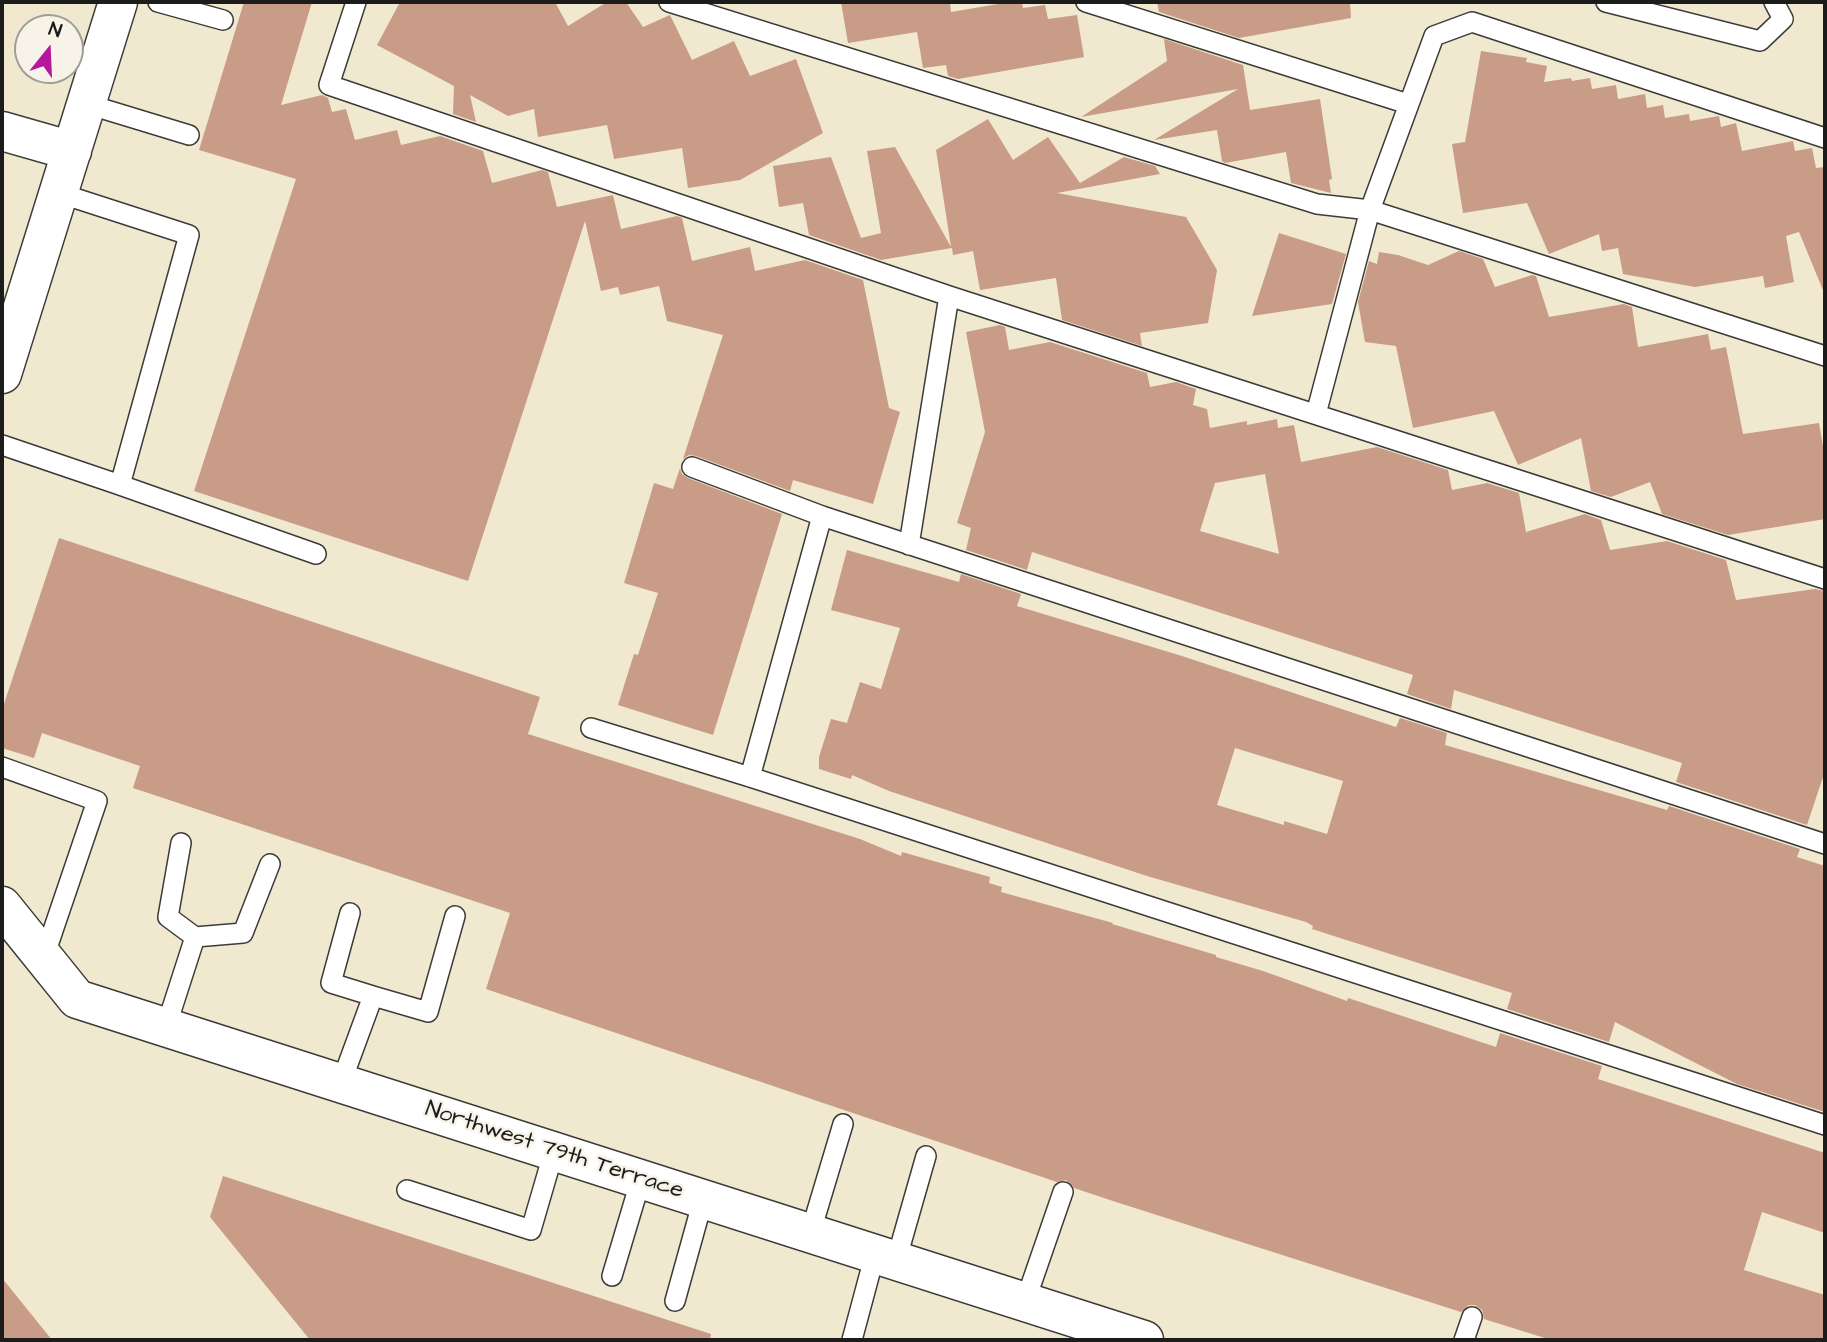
<!DOCTYPE html>
<html>
<head>
<meta charset="utf-8">
<style>
	body { margin:0 }
	#map { position:relative; width:1827px; height:1342px; overflow:hidden; background:#f1e8d0; font-family:"Architects Daughter",sans-serif }
	canvas { display:block }
	.frame { position:absolute; inset:0; border:4px solid #1c1c1c; pointer-events:none }
	.north { position:absolute; left:14px; top:14px; width:70px; height:70px; box-sizing:border-box; background:#f7f3e8; border:2px solid #9f9d96; border-radius:50%; rotate:18deg; font-size:19px; font-weight:700; line-height:28px; text-align:center; color:#1c1c1c }
	.north::after { content:''; display:block; margin:auto; width:24px; height:32px; background:#b5179e; clip-path:polygon(50% 0,100% 100%,50% 72%,0 100%) }
</style>
</head>
<body>
<div id="map">
<canvas width="1827" height="1342"></canvas>
<div class="frame"></div>
<div class="north">N</div>
</div>
<script>
const ctx = document.querySelector('canvas').getContext('2d');
ctx.lineJoin = 'round';
function fill(path, color) {
  ctx.fillStyle = color;
  ctx.fill(path, 'evenodd');
}
function poly(rows) {
  const path = new Path2D();
  for (const r of rows) {
    path.moveTo(r[0], r[1]);
    for (let i = 2; i < r.length; i += 2) path.lineTo(r[i], r[i + 1]);
  }
  return path;
}
function strokePath(path, color, width, dash) {
  ctx.strokeStyle = color;
  ctx.lineWidth = width;
  ctx.lineCap = dash ? 'butt' : 'round';
  ctx.setLineDash(dash || []);
  ctx.stroke(path);
}
function label(font, color, halo, rows, align = 'center') {
  ctx.font = font + ' "Architects Daughter",sans-serif';
  ctx.lineWidth = 5;
  ctx.setLineDash([]);
  ctx.textBaseline = 'middle';
  ctx.strokeStyle = halo;
  ctx.fillStyle = color;
  for (const [text, x, y, turn = 0] of rows) {
    ctx.save();
    ctx.translate(x, y);
    ctx.rotate((+turn || 0) * Math.PI / 180);
    ctx.textAlign = isNaN(turn) ? turn : align;
    if (halo) ctx.strokeText(text, 0, 0);
    ctx.fillText(text, 0, 0);
    ctx.restore();
  }
}
fill(poly([
	[244,2,312,2,281,105,322,95,328,98,332,112,346,109,355,140,397,130,401,145,440,136,483,151,492,183,542,170,548,172,557,207,613,195,621,229,677,216,682,218,692,261,750,247,755,271,805,260,863,280,889,408,900,412,873,504,793,480,790,491,696,456,689,455,683,459,723,335,667,321,659,286,620,295,618,287,601,291,585,221,468,581,194,491,296,179,199,150],
	[400,2,555,2,568,26,607,2,626,2,643,27,670,15,692,60,734,41,750,76,796,59,823,133,740,180,688,188,682,148,614,159,607,125,538,137,534,109,508,116,470,95,476,122,453,114,454,86,377,45],
	[841,2,950,2,951,12,1010,2,1022,2,1023,8,1045,5,1048,19,1077,15,1084,57,958,79,948,76,946,65,923,68,917,32,848,43],
	[1157,2,1350,2,1351,18,1239,38,1159,12],
	[1164,39,1243,65,1250,110,1320,99,1332,179,1329,180,1331,193,1291,183,1286,152,1225,163,1222,161,1217,130,1154,140,1238,89,1081,117,1167,61],
	[1481,51,1527,58,1526,62,1547,66,1544,82,1571,78,1572,81,1590,78,1592,89,1616,85,1618,99,1645,94,1647,108,1663,105,1665,118,1689,114,1690,121,1719,116,1721,127,1736,123,1742,151,1793,141,1795,151,1812,148,1816,168,1825,167,1825,295,1799,232,1786,236,1794,282,1765,288,1763,276,1695,287,1623,274,1618,248,1602,251,1599,234,1549,254,1527,203,1463,213,1452,144,1465,142],
	[988,119,1013,160,1048,137,1080,183,1124,157,1155,166,1160,174,1057,193,1186,217,1217,270,1208,323,1140,333,1142,346,1062,320,1056,278,980,290,973,251,953,255,952,248,881,260,809,235,803,203,779,207,773,166,831,157,861,238,881,233,867,151,895,147,951,247,936,150],
	[1279,233,1346,254,1332,304,1252,316],
	[1459,251,1483,259,1495,287,1532,275,1536,276,1549,317,1624,304,1632,307,1638,347,1708,334,1711,350,1726,347,1743,434,1819,423,1825,458,1825,519,1728,535,1662,514,1650,482,1611,497,1591,491,1581,438,1518,465,1494,411,1413,428,1396,346,1365,342,1358,302,1369,261,1377,264,1379,252,1398,255,1428,265],
	[1000,325,1005,327,1009,350,1050,342,1147,373,1150,387,1176,382,1196,389,1193,405,1207,409,1210,428,1247,421,1247,425,1277,419,1278,428,1294,425,1301,462,1377,447,1448,470,1452,490,1487,483,1519,493,1526,532,1585,514,1601,520,1610,550,1667,541,1726,560,1736,600,1815,589,1825,591,1825,771,1807,825,1676,782,1682,763,1454,690,1451,709,1407,694,1413,675,1032,552,1027,570,966,550,971,528,957,523,985,432,966,332],
	[1265,474,1279,554,1200,531,1215,483],
	[680,468,682,474,688,478,782,514,713,735,618,705,634,654,638,655,658,593,624,583,654,483,673,489],
	[59,538,540,697,528,734,860,839,901,856,902,852,990,877,989,883,1002,887,1001,892,1113,923,1112,924,1216,955,1216,957,1263,971,1347,1001,1348,998,1496,1047,1500,1033,1602,1066,1598,1079,1825,1153,1825,1233,1762,1212,1744,1270,1825,1295,1825,1340,1551,1340,1484,1319,1482,1310,1475,1305,1469,1305,1461,1312,1116,1202,1074,1188,1066,1180,1057,1182,486,989,510,913,133,788,140,766,42,733,34,758,2,748,2,710],
	[847,550,959,582,961,574,1021,594,1017,606,1182,656,1396,727,1400,718,1447,733,1445,745,1667,810,1669,806,1800,849,1797,857,1825,866,1825,1112,1737,1084,1615,1022,1609,1042,1507,1009,1512,993,1312,929,1313,926,1306,922,1147,876,889,791,852,775,851,779,819,769,819,757,831,719,847,723,860,682,881,689,900,628,831,610],
	[1235,748,1343,781,1327,834,1284,821,1284,825,1217,805],
	[223,1176,711,1334,710,1340,310,1340,210,1217],
	[2,1278,52,1340,2,1340]
]), '#c89c87');
const lane = poly([
	[158,2,223,20],
	[356,2,329,85,949,296,1825,579],
	[669,2,1317,204,1370,210,1825,356],
	[1086,2,1408,104],
	[1606,2,1760,41,1783,19,1774,2],
	[87,104,189,135],
	[1316,414,1370,210,1434,36,1472,22,1825,138],
	[2,445,120,485,189,235,59,193],
	[692,467,822,516,1825,844],
	[120,485,316,554],
	[909,545,949,296],
	[591,728,750,777,1825,1125],
	[2,767,97,801,44,957],
	[750,777,822,516],
	[195,937,243,933,270,864],
	[373,996,428,1012,455,916],
	[166,1027,195,937,168,917,181,843],
	[341,1083,373,996,331,983,350,913],
	[407,1190,531,1230,554,1151],
	[810,1234,843,1124],
	[896,1261,926,1156],
	[612,1276,641,1179],
	[675,1301,703,1200],
	[1025,1302,1063,1192],
	[852,1340,875,1254],
	[1464,1340,1472,1317]
]);
const street = poly([
	[2,131,72,151],
	[2,374,118,2],
	[2,906,77,999,1144,1340]
]);
strokePath(lane, '#3c3b37', 22);
strokePath(street, '#3c3b37', 41);
strokePath(lane, '#fff', 19);
strokePath(street, '#fff', 38);
label('23px', '#1c1c1c', '#f7f3e8', [
	["Northwest 79th Terrace",554,1151,18]
]);
</script>
</body>
</html>
